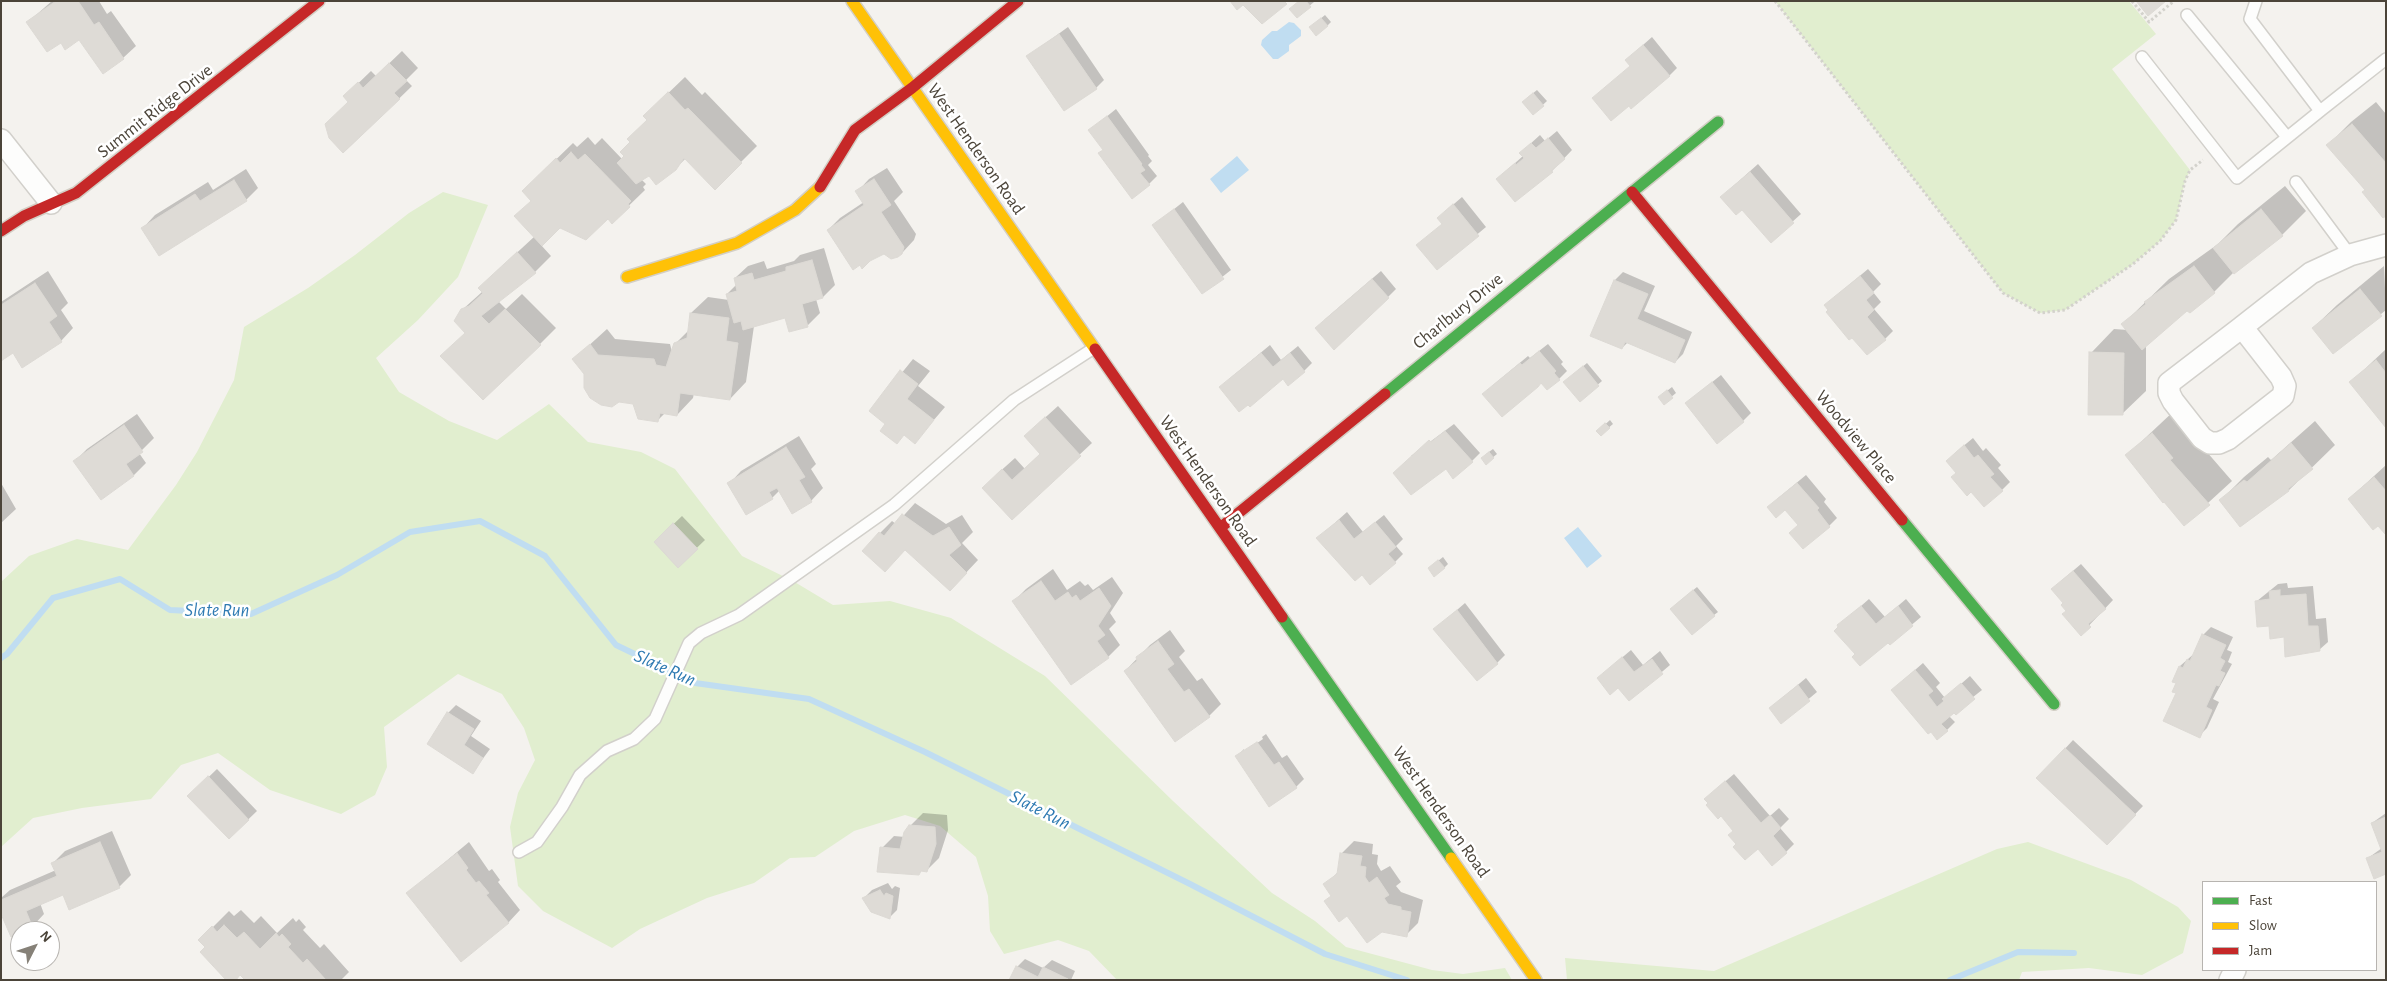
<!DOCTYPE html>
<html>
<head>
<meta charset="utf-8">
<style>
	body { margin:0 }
	#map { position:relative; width:2387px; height:981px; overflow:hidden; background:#f4f2ee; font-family:"Alegreya Sans",sans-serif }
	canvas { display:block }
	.frame { position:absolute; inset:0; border:2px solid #4b4439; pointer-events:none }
	.legend { position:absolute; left:2202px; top:881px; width:175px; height:90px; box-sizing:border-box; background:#fff; border:1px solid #b7b4b0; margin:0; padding:6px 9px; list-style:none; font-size:15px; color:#4b4439 }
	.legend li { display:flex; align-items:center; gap:10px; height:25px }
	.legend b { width:25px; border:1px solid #b7b4b0 }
	.north { position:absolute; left:10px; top:921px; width:50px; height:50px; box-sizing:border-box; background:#fff; border:1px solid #b7b4b0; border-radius:50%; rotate:49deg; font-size:14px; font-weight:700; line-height:20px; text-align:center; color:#4b4439 }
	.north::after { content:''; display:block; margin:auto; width:18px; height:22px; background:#868178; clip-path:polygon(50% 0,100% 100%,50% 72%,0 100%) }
</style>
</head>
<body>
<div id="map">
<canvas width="2387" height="981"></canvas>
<div class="frame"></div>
<ul class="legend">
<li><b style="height:6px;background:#4caf50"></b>Fast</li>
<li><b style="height:6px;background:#ffc107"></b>Slow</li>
<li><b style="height:6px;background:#c62828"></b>Jam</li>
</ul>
<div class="north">N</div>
</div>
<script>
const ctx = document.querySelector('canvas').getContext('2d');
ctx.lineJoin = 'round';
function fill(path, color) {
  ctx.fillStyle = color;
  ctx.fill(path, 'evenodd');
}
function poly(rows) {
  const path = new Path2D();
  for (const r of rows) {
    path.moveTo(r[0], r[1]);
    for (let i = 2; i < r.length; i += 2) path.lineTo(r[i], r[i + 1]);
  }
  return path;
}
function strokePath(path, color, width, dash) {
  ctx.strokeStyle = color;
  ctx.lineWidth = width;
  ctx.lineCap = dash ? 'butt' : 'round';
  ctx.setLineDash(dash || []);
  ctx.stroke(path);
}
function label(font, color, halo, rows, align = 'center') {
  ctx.font = font + ' "Alegreya Sans",sans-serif';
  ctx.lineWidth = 5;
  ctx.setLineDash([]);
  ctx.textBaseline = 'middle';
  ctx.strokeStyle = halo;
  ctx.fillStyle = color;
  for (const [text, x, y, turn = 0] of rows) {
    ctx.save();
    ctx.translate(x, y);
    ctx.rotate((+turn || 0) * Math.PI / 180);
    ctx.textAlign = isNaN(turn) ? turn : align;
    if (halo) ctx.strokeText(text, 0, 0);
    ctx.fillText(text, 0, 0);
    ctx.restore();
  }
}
fill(poly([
	[1775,1,2129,1,2156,34,2112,69,2190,170,2185,181,2176,220,2160,241,2133,264,2065,310,2040,313,2003,293],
	[443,192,488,205,458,277,418,320,376,358,399,392,449,421,497,440,549,404,588,442,641,452,675,469,742,556,793,581,833,605,890,601,951,618,1045,676,1173,801,1272,893,1315,921,1346,947,1432,970,1463,974,1505,968,1512,980,1117,980,1089,951,1058,940,1004,954,990,931,988,896,976,857,940,826,905,815,854,831,815,857,790,858,754,883,707,898,640,929,612,948,543,911,518,886,510,827,518,793,535,760,524,728,502,694,458,674,384,727,387,767,375,795,341,814,270,790,218,753,181,765,151,799,82,808,33,818,1,847,1,582,29,556,77,539,128,550,176,485,197,452,234,380,244,327,308,288,355,255,409,213],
	[2028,842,2131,880,2178,907,2191,921,2183,953,2142,975,2089,968,2022,972,2019,980,1567,980,1565,958,1714,971,1997,849]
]), '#e1eecf');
fill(poly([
	[1289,22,1294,23,1301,30,1301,36,1289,45,1289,51,1278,59,1273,59,1261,45,1262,40,1272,31,1277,31],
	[1237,156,1249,170,1221,193,1210,179],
	[1578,527,1602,556,1587,568,1564,538]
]), '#c0ddf1');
fill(poly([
	[52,1,99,1,107,14,111,11,136,46,123,58,80,38,61,41,28,22],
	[1300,1,1314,2,1297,16],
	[1325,15,1331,22,1327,26,1314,24],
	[1068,27,1104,80,1096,88,1028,56],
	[1652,37,1677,68,1669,76,1631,66,1626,60],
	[402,51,418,68,406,80,412,86,344,152,354,98,345,96,371,71,376,76],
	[685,77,702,95,705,92,757,146,715,188,686,158,675,169,649,175,641,179,646,184,643,187,645,190,612,222,608,218,560,227,541,245,551,256,535,272,498,301,506,309,522,294,556,328,540,344,466,332,462,310,482,292,496,272,535,236,532,200,540,175,573,143,577,147,588,137,595,145,602,138,622,159,631,142,661,100],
	[1537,90,1547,101,1533,114,1527,98],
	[2376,102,2386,114,2386,215,2328,145,2351,122],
	[1116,109,1149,155,1148,156,1152,161,1148,165,1157,176,1149,184,1104,149,1090,130],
	[1557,131,1572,150,1552,171,1515,200,1497,179,1523,156,1529,145,1540,135,1545,141],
	[1758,164,1801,214,1771,241,1730,189],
	[887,168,903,192,894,201,916,234,914,240,902,253,884,252,828,230,840,218,864,202,857,192,869,179],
	[246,169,258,188,246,200,143,228,155,215,208,182,213,190],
	[2285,186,2306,211,2282,235,2234,272,2214,292,2190,312,2187,309,2146,345,2146,391,2122,414,2091,353,2114,329,2128,330,2123,324,2169,279,2218,244,2238,224],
	[1462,197,1486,227,1437,268,1447,210],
	[1183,202,1231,270,1202,293,1154,225],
	[824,248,835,285,823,297,816,299,820,313,807,326,786,317,754,326,746,382,730,399,694,393,693,398,677,415,665,413,658,420,586,374,574,359,607,329,615,339,670,344,672,352,675,344,689,330,691,313,708,297,729,300,727,294,737,284,735,278,748,266,764,261,767,269,794,261,800,255],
	[2384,266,2386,310,2333,353,2313,328,2337,305],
	[1868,269,1881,284,1873,292,1881,302,1874,309,1893,331,1885,339,1830,310,1825,305],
	[48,271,68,303,61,310,73,328,61,341,13,351,1,359,1,302],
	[1381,271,1396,289,1388,297,1324,320],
	[1623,272,1655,286,1644,311,1692,332,1683,354,1675,362,1628,342,1622,348,1592,335,1615,280],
	[1548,344,1563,362,1561,364,1567,371,1559,379,1492,386,1528,356,1530,358],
	[1270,345,1281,360,1298,346,1312,363,1304,371,1283,378,1229,379],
	[2386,349,2386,426,2351,382],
	[913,359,930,371,918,386,945,407,915,442,871,411],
	[1587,363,1602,381,1580,400,1568,379],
	[1721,375,1751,413,1743,421,1686,403],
	[1672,387,1676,393,1664,403,1663,394],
	[1058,406,1092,443,1012,518,996,475,1015,458,1025,469,1041,453,1038,424],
	[2175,410,2193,436,2232,481,2185,524,2127,455],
	[137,414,154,438,139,453,146,463,134,475,101,498,75,461,87,449],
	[1610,420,1613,424,1601,434,1598,431],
	[2315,421,2335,445,2289,490,2241,526,2220,501,2244,477,2268,457,2271,460],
	[1454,424,1480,453,1472,461,1446,467,1411,456],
	[799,436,816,464,811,469,823,488,811,501,793,512,780,490,772,498,729,484,741,471],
	[1973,438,1983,451,1986,448,2001,465,1998,468,2010,482,2002,490,1971,490,1957,473,1955,453],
	[1493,449,1497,454,1486,463,1486,454],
	[2386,465,2386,533,2349,499],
	[1806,475,1826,499,1824,502,1837,518,1829,526,1799,525,1777,499],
	[1,483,16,509,1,523],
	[915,503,946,524,962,515,973,532,962,543,978,560,962,577,905,549,897,558,880,533,892,521,896,524],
	[1347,512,1363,532,1384,515,1403,539,1396,546,1403,554,1395,562,1362,573,1318,538],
	[682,516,705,540,678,566,655,542],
	[1443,557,1448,564,1444,568,1433,565],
	[2081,564,2113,600,2081,634,2067,611,2061,581],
	[1053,569,1067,590,1080,581,1085,586,1088,584,1093,590,1112,577,1123,593,1110,613,1116,622,1109,629,1120,645,1108,657,1014,601,1026,589],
	[2287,583,2288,588,2313,586,2316,619,2326,618,2328,642,2319,650,2285,636,2271,624,2257,601,2278,584],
	[1697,587,1718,612,1714,615,1675,605],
	[1869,599,1885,617,1906,599,1921,617,1890,643,1888,641,1856,654,1838,626],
	[1465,603,1505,655,1497,663,1435,629],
	[2211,627,2233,637,2227,650,2232,652,2228,662,2232,664,2213,699,2219,702,2207,728,2199,736,2178,693,2178,683,2174,681,2180,666,2196,652,2203,635],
	[1170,630,1185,651,1179,657,1197,681,1202,678,1221,704,1209,716,1125,671,1150,645],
	[1631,650,1643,665,1660,651,1670,665,1629,700,1619,686,1598,678],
	[1923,663,1940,683,1936,687,1945,698,1970,676,1982,690,1949,716,1955,722,1947,730,1892,690],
	[1806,678,1817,692,1781,722,1770,708],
	[456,705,481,721,471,736,490,749,473,772,448,713],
	[1266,734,1282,758,1287,755,1304,779,1296,787,1237,756,1244,749,1244,752,1263,739,1262,737],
	[2073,740,2143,806,2115,835,2038,778],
	[217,769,257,811,229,838,189,796],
	[1734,774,1770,816,1779,808,1789,819,1780,828,1794,844,1786,852,1738,844,1735,830,1714,791],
	[923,813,947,815,948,830,939,858,927,870,922,870,919,873,882,848,894,836,905,837,910,826],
	[2386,813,2386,873,2368,858,2382,848,2372,823],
	[112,831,131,875,119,887,63,893,40,903,44,914,32,927,20,932,1,911,1,898,10,890,56,870,53,863,65,851],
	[1354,841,1373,844,1372,854,1378,855,1377,864,1381,871,1390,866,1401,882,1396,886,1401,892,1423,900,1418,923,1406,935,1332,895,1325,885,1339,871,1341,854],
	[469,842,489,871,492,869,500,880,498,882,520,910,508,923,408,893],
	[888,883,892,889,895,886,900,888,897,910,889,918,864,898,872,890],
	[241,910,254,923,261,916,277,933,293,918,296,922,299,919,306,927,303,930,320,948,324,944,349,972,341,980,246,980,200,940,229,911,234,916],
	[1025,959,1043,968,1052,960,1075,971,1071,980,1011,980,1017,967]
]), '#0003');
strokePath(poly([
	[1,658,7,654,53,598,120,579,170,610,251,614,337,575,410,532,480,521,545,556,616,645,695,683,809,699,925,752,1190,884,1325,954,1407,980],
	[1950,980,2018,952,2074,953]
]), '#c0ddf1', 6);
const building = poly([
	[56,1,78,1,94,25,99,22,124,59,103,74,79,40,65,50,61,43,47,52,26,22,56,1],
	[1230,1,1284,1,1287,4,1262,24,1243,5,1237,10,1230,1],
	[1299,1,1306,1,1311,7,1297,18,1289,9,1299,1],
	[2136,1,2166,1,2148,16,2136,1],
	[1321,18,1328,26,1316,36,1309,27,1321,18],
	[1059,34,1097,89,1064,111,1026,56,1059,34],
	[1643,45,1670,76,1631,109,1629,106,1611,121,1592,98,1630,66,1625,60,1643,45],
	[389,63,407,81,394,93,400,99,343,153,329,138,325,124,348,102,343,96,358,82,363,88,389,63],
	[668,92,685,110,688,108,742,163,715,190,684,158,676,170,656,185,649,176,636,184,617,163,624,156,620,152,630,142,627,139,647,120,643,116,668,92],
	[1533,93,1544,106,1533,115,1522,102,1533,93],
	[1107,116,1142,164,1141,165,1145,170,1140,173,1150,185,1132,199,1098,153,1103,150,1088,130,1107,116],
	[2352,124,2386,163,2386,216,2383,218,2362,192,2365,190,2326,145,2352,124],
	[1548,138,1565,159,1551,171,1553,172,1515,202,1496,179,1515,163,1516,165,1524,158,1519,153,1531,143,1536,148,1548,138],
	[571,152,578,160,585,154,631,201,628,204,630,207,612,224,608,219,586,240,560,228,542,246,514,216,531,201,522,191,556,158,560,163,571,152],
	[1750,172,1794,223,1771,243,1742,210,1736,215,1720,197,1750,172],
	[874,179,891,205,881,212,904,247,902,254,898,257,891,259,884,254,870,261,862,269,860,265,853,270,827,230,864,205,855,191,874,179],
	[234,180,247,201,159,256,141,228,195,194,200,201,234,180],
	[1453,204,1479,236,1437,270,1416,245,1442,224,1437,218,1453,204],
	[1174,209,1224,279,1202,294,1152,225,1174,209],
	[2261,209,2283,236,2234,274,2213,248,2261,209],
	[517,252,536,273,481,316,489,324,505,309,541,345,483,400,440,356,465,333,454,321,461,309,469,306,483,293,478,288,517,252],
	[812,260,823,298,802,304,808,327,789,332,785,318,743,330,741,321,734,323,726,294,737,291,734,278,752,273,754,280,786,271,786,267,812,260],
	[2194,266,2215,293,2190,313,2187,311,2142,350,2121,324,2146,304,2144,302,2194,266],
	[1860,276,1874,293,1866,300,1874,310,1867,317,1886,340,1867,355,1852,338,1849,340,1826,312,1828,310,1824,305,1860,276],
	[1372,279,1389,298,1334,350,1315,328,1372,279],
	[1614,280,1648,294,1637,319,1685,340,1675,363,1625,342,1622,349,1590,336,1614,280],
	[35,283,57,316,49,322,62,342,22,368,13,353,1,361,1,305,35,283],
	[2360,289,2382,316,2333,354,2312,328,2360,289],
	[690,313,729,318,726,341,738,343,730,400,680,393,677,416,660,413,658,422,638,419,633,404,619,402,612,407,601,405,590,398,584,388,584,374,572,359,590,344,598,355,654,359,656,365,666,367,674,343,687,338,690,313],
	[1539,351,1556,371,1554,373,1560,380,1547,390,1541,383,1538,387,1502,417,1482,394,1520,363,1522,365,1539,351],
	[2089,352,2124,353,2123,415,2088,415,2089,352],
	[1261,353,1273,367,1290,353,1305,372,1288,386,1283,379,1250,407,1248,405,1239,412,1219,387,1261,353],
	[2376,360,2386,373,2386,428,2349,382,2376,360],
	[1583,366,1599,386,1580,402,1563,382,1583,366],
	[900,370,918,384,907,399,934,420,915,444,904,435,897,444,880,431,885,424,869,411,900,370],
	[1712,382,1744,422,1717,444,1685,403,1712,382],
	[1667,390,1673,398,1664,405,1658,397,1667,390],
	[1045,417,1081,456,1012,520,982,488,1002,469,1012,480,1040,454,1024,436,1045,417],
	[1605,423,1610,428,1601,436,1596,431,1605,423],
	[124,425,143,452,126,464,134,476,101,500,73,461,124,425],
	[1445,431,1473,462,1453,479,1446,469,1411,495,1393,473,1429,440,1431,442,1445,431],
	[2152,433,2173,458,2170,460,2210,505,2184,526,2164,502,2163,503,2125,455,2152,433],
	[2291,443,2313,469,2288,489,2289,491,2240,527,2219,500,2244,480,2247,482,2291,443],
	[1964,445,1974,458,1978,455,1994,474,1990,477,2003,491,1984,507,1971,492,1967,496,1951,477,1956,473,1946,461,1964,445],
	[786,447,805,477,799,480,812,502,792,514,777,488,769,492,773,499,746,515,727,483,786,447],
	[1489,452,1494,458,1486,465,1481,458,1489,452],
	[2374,477,2386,491,2386,535,2378,526,2373,530,2348,499,2374,477],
	[1797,483,1819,508,1817,510,1830,527,1803,549,1789,533,1798,525,1785,510,1776,518,1767,507,1797,483],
	[902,514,933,536,949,527,961,545,949,555,967,573,950,591,905,550,885,572,862,551,879,532,884,536,902,514],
	[1339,520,1354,539,1375,522,1396,547,1388,554,1396,563,1370,585,1362,575,1355,581,1316,538,1339,520],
	[673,523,698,549,678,568,654,542,673,523],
	[1438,560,1445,568,1434,577,1428,568,1438,560],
	[2073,571,2106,609,2088,624,2091,627,2081,636,2062,614,2066,611,2061,605,2063,603,2051,589,2073,571],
	[1041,581,1055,601,1068,592,1072,598,1076,595,1080,601,1099,588,1111,606,1098,626,1105,635,1097,641,1109,658,1071,685,1012,601,1041,581],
	[1693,590,1715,616,1692,635,1670,609,1693,590],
	[2280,590,2280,596,2306,594,2308,626,2318,626,2320,651,2285,657,2284,637,2270,639,2269,626,2257,627,2255,601,2270,599,2269,591,2280,590],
	[1861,606,1876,624,1898,606,1913,626,1890,645,1888,643,1860,666,1852,657,1855,654,1834,631,1838,627,1837,625,1861,606],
	[1457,610,1498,664,1477,681,1433,629,1457,610],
	[2202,634,2226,645,2220,658,2225,661,2220,671,2225,673,2219,686,2216,685,2206,707,2212,710,2200,738,2163,721,2176,693,2172,692,2176,683,2172,682,2179,666,2183,668,2187,659,2190,661,2202,634],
	[1158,641,1174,664,1167,669,1184,692,1189,689,1210,717,1175,742,1124,671,1137,661,1136,657,1158,641],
	[1622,657,1634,672,1652,659,1663,674,1629,701,1618,688,1610,695,1597,678,1622,657],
	[1915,670,1933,691,1928,695,1937,707,1944,701,1942,699,1961,683,1975,699,1956,715,1954,713,1941,724,1948,731,1937,740,1931,732,1928,734,1891,690,1915,670],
	[1798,685,1810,701,1781,724,1769,708,1798,685],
	[447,712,474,729,464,745,483,758,473,774,427,744,447,712],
	[1257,742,1274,765,1279,762,1297,788,1269,807,1235,756,1257,742],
	[2065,748,2136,815,2107,845,2036,778,2065,748],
	[208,776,249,820,229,839,187,796,208,776],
	[1725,781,1761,823,1770,815,1781,828,1773,836,1787,853,1772,866,1758,849,1745,860,1733,847,1736,844,1728,835,1733,831,1721,816,1718,819,1706,805,1708,803,1704,799,1725,781],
	[2386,817,2386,874,2374,879,2366,858,2382,852,2371,823,2386,817],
	[909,825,935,827,936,844,927,872,921,871,919,875,877,872,880,847,900,849,904,832,909,825],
	[100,842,120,888,69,910,63,895,26,911,33,928,20,931,20,933,11,937,1,914,1,900,57,876,51,863,100,842],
	[457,853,468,868,466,870,476,883,479,881,489,893,486,895,509,923,461,962,406,893,457,853],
	[1340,853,1362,856,1360,866,1366,867,1365,877,1369,883,1377,877,1389,895,1384,898,1388,904,1401,907,1401,910,1411,912,1407,937,1382,932,1367,943,1347,916,1339,922,1324,901,1331,896,1323,884,1337,874,1340,853],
	[880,890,884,896,886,893,893,896,890,919,871,912,862,898,880,890],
	[224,925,237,938,244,932,260,949,276,933,279,937,282,934,291,944,288,947,303,963,307,959,326,980,245,980,240,975,236,980,226,980,200,952,205,947,198,940,212,926,217,932,224,925],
	[1016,966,1038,977,1043,967,1068,979,1009,980,1016,966]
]);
fill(building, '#dedbd6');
strokePath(building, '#dcd9d4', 1);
const lane = poly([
	[2256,1,2250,19,2320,111,2386,59],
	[2187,15,2287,137],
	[2142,57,2237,178,2320,111],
	[2296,182,2350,255],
	[519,852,537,842,562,807,580,775,607,751,634,739,655,719,689,643,701,633,739,615,894,505,1014,400,1094,348]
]);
const street = poly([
	[1,140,51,203],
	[2242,327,2281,377,2285,386,2283,396,2228,439,2219,443,2210,443,2202,438,2173,401,2169,393,2169,383,2242,327],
	[2242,327,2311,273,2350,255,2386,245],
	[2230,980,2235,970]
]);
const fast = poly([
	[1385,394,1718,122],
	[1902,520,2054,704],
	[1282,617,1451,858]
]);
const slow = poly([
	[852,1,1095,349],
	[627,277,737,243,795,210,820,187],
	[1451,858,1536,980]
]);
const jam = poly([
	[820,187,855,130,912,88,1018,1],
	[1632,192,1902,520],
	[1,231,24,216,76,193,319,1],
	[1095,349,1282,617],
	[1220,528,1385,394]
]);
strokePath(lane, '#d2d0cb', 14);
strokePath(street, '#d2d0cb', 24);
strokePath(fast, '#d3cfc5', 14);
strokePath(slow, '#d3cfc5', 14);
strokePath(jam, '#d3cfc5', 14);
strokePath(poly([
	[1775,1,2003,293,2040,313,2065,310,2133,264,2160,241,2176,220,2185,181,2190,170,2203,160],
	[2132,1,2149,22,2174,1]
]), '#d3d2cc', 3, [2.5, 2.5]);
strokePath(lane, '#fdfdfc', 11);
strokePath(street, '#fdfdfc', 21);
strokePath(fast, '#4caf50', 11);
strokePath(slow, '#ffc107', 11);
strokePath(jam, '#c62828', 11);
label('18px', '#4b4439', '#fff', [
	["Summit Ridge Drive",155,111,-38],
	["West Henderson Road",976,149,55],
	["Charlbury Drive",1458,311,-39],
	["Woodview Place",1856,437,50],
	["West Henderson Road",1208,481,55],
	["West Henderson Road",1441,812,55]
]);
label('italic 19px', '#2e7ab2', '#fff', [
	["Slate Run",217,610],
	["Slate Run",665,668,24],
	["Slate Run",1040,810,27]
]);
</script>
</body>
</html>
